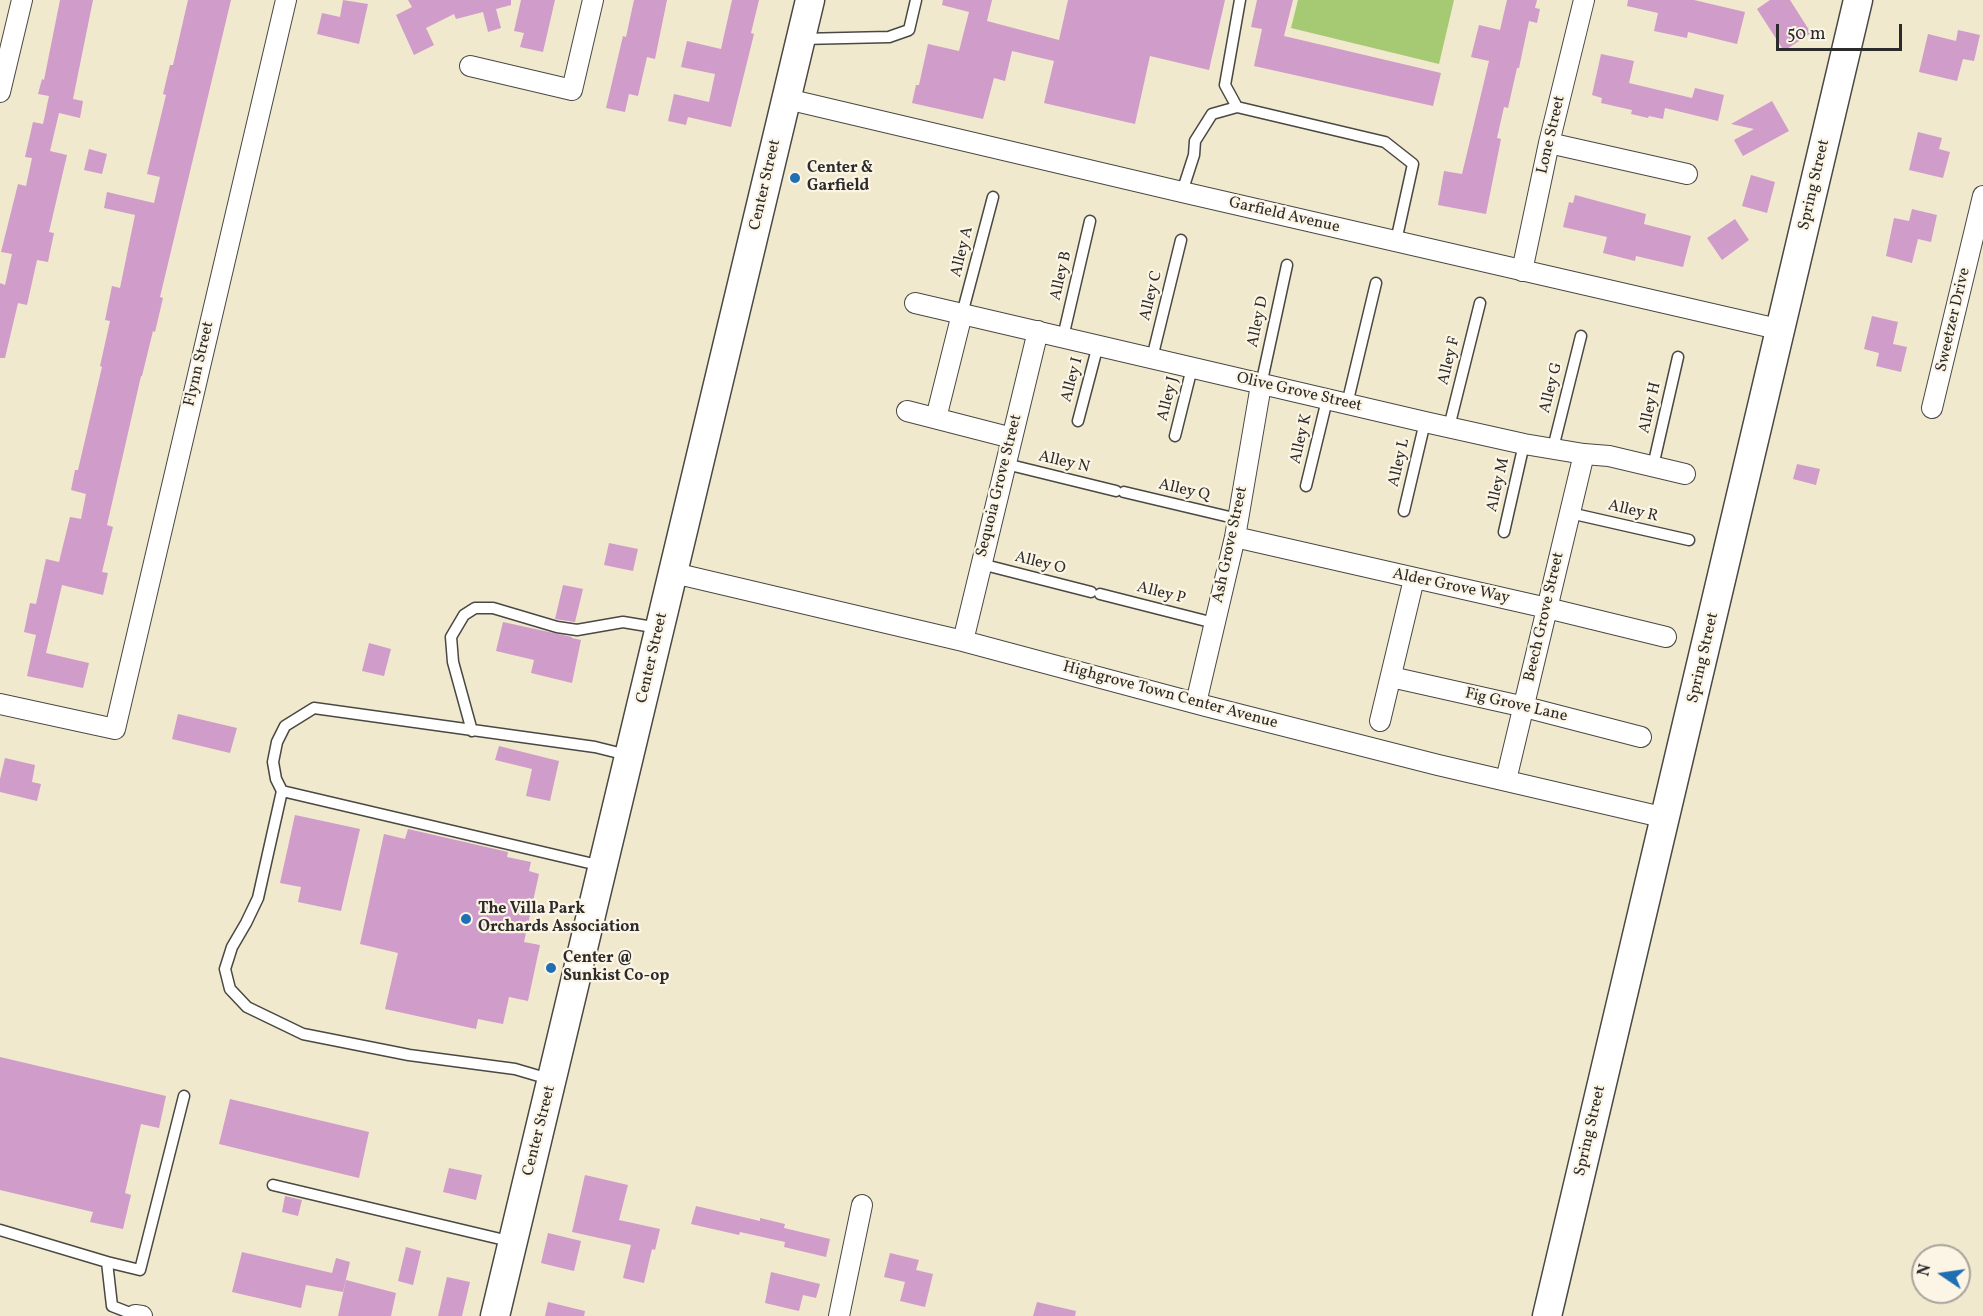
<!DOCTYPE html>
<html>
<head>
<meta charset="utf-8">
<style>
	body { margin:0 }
	#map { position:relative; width:1983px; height:1316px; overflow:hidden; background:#f0e9ce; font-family:Vollkorn,serif }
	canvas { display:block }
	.north { position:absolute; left:1911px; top:1244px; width:60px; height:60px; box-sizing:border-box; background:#fcf5e5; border:2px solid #a8a49b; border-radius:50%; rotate:283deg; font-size:16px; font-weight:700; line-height:24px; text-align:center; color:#2b2b2b }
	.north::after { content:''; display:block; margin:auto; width:21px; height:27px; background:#1f6fb2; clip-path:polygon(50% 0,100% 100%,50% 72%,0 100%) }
	.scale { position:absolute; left:1776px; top:24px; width:126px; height:27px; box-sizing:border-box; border:3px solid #2b2b2b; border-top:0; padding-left:8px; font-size:18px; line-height:21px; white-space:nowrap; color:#2b2b2b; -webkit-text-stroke:4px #fcf5e5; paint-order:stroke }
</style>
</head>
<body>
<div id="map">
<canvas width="1983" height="1316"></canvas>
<div class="north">N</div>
<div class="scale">50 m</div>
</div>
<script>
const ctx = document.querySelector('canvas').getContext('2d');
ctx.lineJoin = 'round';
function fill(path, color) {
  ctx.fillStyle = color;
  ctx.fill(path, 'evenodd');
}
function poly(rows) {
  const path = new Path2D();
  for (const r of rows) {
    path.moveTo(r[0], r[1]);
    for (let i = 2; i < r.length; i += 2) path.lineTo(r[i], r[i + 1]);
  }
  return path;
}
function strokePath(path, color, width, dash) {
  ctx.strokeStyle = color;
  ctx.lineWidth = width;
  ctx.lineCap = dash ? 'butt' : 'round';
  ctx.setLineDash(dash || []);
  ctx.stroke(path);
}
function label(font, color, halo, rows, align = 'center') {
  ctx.font = font + ' Vollkorn,serif';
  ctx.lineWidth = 4.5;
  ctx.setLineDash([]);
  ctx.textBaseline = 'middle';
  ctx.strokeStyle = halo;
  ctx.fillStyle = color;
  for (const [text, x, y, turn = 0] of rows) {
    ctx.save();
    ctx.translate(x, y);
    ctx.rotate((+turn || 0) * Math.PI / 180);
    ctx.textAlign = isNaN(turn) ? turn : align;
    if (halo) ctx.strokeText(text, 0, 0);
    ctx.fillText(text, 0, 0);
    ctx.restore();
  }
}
fill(poly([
	[1298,0,1454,0,1439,64,1291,28]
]), '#a6c973');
fill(poly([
	[60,0,93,0,73,99,83,101,80,118,59,113,50,151,67,155,49,232,54,233,48,262,37,260,27,305,18,303,5,358,0,358,0,283,5,285,12,254,1,252,18,184,26,186,32,158,25,157,33,122,43,124,49,96,38,94,42,79,44,80],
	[188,0,231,0,160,297,163,298,155,332,153,331,142,376,141,376,107,525,113,527,102,572,108,573,103,595,62,585,46,653,89,663,83,688,27,676,36,635,24,632,30,603,36,604,46,559,59,562,70,517,81,519,86,494,71,490,75,470,78,470,102,367,100,366,110,321,105,320,112,286,120,288,135,215,104,208,107,192,154,203,160,177,147,174,166,95,163,94,170,65,173,65],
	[343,0,368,4,359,44,317,34,322,13,340,17],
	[408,0,511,0,511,5,496,9,501,28,488,32,483,12,456,19,454,14,426,28,434,45,414,55,396,15,412,7],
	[521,0,555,0,543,52,520,47,524,33,514,31],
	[634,0,667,0,655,59,647,57,638,96,629,94,625,112,606,108,623,36,626,37],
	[732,0,759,0,751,33,754,34,731,127,688,117,686,125,668,121,674,94,709,102,715,74,681,67,687,41,721,49],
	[943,0,992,0,987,21,1059,40,1068,0,1225,0,1209,70,1150,56,1135,124,1044,103,1054,61,1012,51,1005,81,994,78,983,119,912,103,916,85,919,85,928,44,959,51,969,12,942,5],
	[1257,0,1293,0,1284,36,1441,73,1433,106,1254,66,1262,29,1251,27],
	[1507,0,1537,0,1535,8,1540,9,1537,23,1529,21,1519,68,1517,68,1508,108,1504,107,1497,138,1501,139,1486,214,1438,205,1444,171,1462,174,1489,61,1471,57,1479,25,1500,30],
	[1628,0,1694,0,1745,12,1737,44,1688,32,1687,38,1654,31,1658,13,1627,6],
	[1770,0,1790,0,1811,33,1784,51,1757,9],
	[1958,30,1980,35,1974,61,1963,59,1957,81,1919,72,1928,34,1956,41],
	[1601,54,1634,61,1629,83,1692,98,1695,88,1724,95,1718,121,1665,108,1663,119,1649,116,1648,118,1631,114,1632,110,1601,103,1602,98,1592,95],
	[1772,101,1789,131,1743,156,1734,140,1754,129,1731,124],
	[1918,132,1942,138,1939,149,1950,152,1943,178,1909,170],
	[89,149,107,154,102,174,84,170],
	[1751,175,1775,182,1767,213,1742,206],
	[1575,195,1646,214,1644,224,1691,236,1683,267,1636,256,1635,261,1603,253,1607,237,1563,227,1569,202,1573,203],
	[1912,209,1937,215,1931,242,1918,239,1912,263,1886,256,1894,218,1909,221],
	[1735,219,1749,240,1722,260,1707,238],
	[1872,316,1898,322,1893,344,1907,347,1901,372,1876,366,1879,353,1864,349],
	[1797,464,1820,469,1816,485,1793,479],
	[609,543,638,549,633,571,604,565],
	[563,585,583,589,575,622,555,619],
	[503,622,572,637,572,638,581,640,572,683,531,673,534,660,496,651],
	[369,643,391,649,384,676,362,671],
	[178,714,237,728,230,753,172,739],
	[499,746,559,761,550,801,526,796,532,769,495,760],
	[5,758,35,765,32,782,41,784,37,801,0,792,0,779],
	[295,815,360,829,341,911,298,902,301,887,280,883],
	[408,829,508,852,507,857,531,862,529,871,539,874,524,942,540,945,528,1001,509,997,503,1024,478,1019,476,1029,385,1009,398,953,360,944,384,834,405,839],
	[0,1057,166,1096,159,1128,141,1124,125,1193,131,1195,123,1229,90,1222,93,1212,0,1190],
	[230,1099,369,1132,359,1178,219,1144],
	[449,1168,482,1175,476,1200,443,1192],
	[585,1175,628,1185,619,1220,660,1229,655,1250,652,1249,644,1283,623,1278,631,1245,572,1232],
	[285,1196,302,1200,298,1216,282,1212],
	[696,1206,760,1221,760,1218,785,1224,784,1228,830,1239,826,1257,784,1247,785,1242,740,1232,739,1235,691,1224],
	[548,1233,581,1241,574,1271,541,1263],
	[406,1247,421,1251,413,1285,398,1281],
	[242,1252,332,1273,336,1258,350,1262,343,1292,306,1285,301,1308,232,1292],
	[890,1253,919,1260,916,1270,933,1274,925,1307,900,1301,905,1282,884,1277],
	[771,1272,820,1284,816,1298,803,1295,799,1311,765,1303],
	[447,1277,470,1282,462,1316,438,1316],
	[346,1280,396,1293,391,1316,338,1316],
	[548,1302,585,1311,584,1316,545,1316],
	[1037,1302,1076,1311,1075,1316,1033,1316]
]), '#d09cc9');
const lane = poly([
	[801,39,889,37,909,30,916,0],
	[1237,107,1225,85,1240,0],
	[1182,192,1194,155,1195,141,1212,114,1237,107,1385,142,1413,164,1396,241],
	[962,314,993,197],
	[1063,337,1090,221],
	[1152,358,1181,240],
	[1261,385,1287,265],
	[1347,404,1376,283],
	[1078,421,1098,345],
	[1449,427,1480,303],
	[1175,436,1192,368],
	[1553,448,1581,336],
	[1006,464,1116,491],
	[1653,466,1678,357],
	[1306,486,1327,400],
	[1124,492,1238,519],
	[1404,511,1425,422],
	[1570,513,1689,540],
	[1504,532,1524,444],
	[981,564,1091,592],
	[1100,594,1214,623],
	[472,731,453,662,451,637,464,615,475,608,493,608,557,627,577,630,623,622,659,628],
	[282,791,276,779,273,762,277,742,285,726,314,708,595,747,627,755],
	[549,1079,515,1069,409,1055,303,1034,247,1007,230,989,225,969,232,947,246,923,258,898,282,791,602,866],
	[273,1185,513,1242],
	[0,1230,107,1262,112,1306,135,1315],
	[107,1262,140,1270,184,1096]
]);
const street = poly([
	[470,66,572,90,593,0],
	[0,92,22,0],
	[787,99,1182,192,1782,330],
	[1549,143,1687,174],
	[1522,271,1549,143,1584,0],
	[915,303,1425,422,1524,444,1584,454,1609,456,1685,474],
	[1932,408,1983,196],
	[907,411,1012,438],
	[936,418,962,314],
	[1235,537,1547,608,1666,637],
	[674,573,963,641,1206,706,1438,765,1666,818],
	[963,641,1038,331],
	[1391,677,1525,707,1641,737],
	[1196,703,1235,537,1261,385],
	[0,704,115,729,286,0],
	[1380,721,1414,579],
	[1506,780,1584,454],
	[135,1316,135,1315,142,1316],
	[839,1316,862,1205]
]);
const secondary = poly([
	[495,1316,810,0],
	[1547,1316,1858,0]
]);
strokePath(lane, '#494843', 13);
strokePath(street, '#494843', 22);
strokePath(secondary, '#494843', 31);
strokePath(lane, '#fff', 10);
strokePath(street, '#fff', 20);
strokePath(secondary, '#fff', 28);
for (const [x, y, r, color] of [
	[795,178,6,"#1f6fb2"],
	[466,919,6,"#1f6fb2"],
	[551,968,6,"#1f6fb2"]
]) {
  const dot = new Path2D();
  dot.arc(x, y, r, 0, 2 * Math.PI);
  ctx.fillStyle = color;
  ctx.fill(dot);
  strokePath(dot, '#fcf5e5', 2);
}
label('16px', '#2b2b2b', '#fcf5e5', [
	["Lone Street",1552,135,-77],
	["Center Street",766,185,-77],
	["Spring Street",1815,185,-77],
	["Garfield Avenue",1284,216,13],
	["Alley A",963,252,-76],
	["Alley B",1062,276,-77],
	["Alley C",1152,296,-76],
	["Sweetzer Drive",1954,320,-77],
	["Alley D",1259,322,-78],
	["Alley F",1450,361,-76],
	["Flynn Street",200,364,-77],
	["Alley I",1073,380,-75],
	["Alley G",1552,388,-76],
	["Olive Grove Street",1299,393,13],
	["Alley J",1169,399,-76],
	["Alley H",1651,408,-77],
	["Alley K",1302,439,-77],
	["Alley N",1064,463,13],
	["Alley L",1400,463,-77],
	["Alley M",1499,485,-77],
	["Sequoia Grove Street",1000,486,-76],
	["Alley Q",1184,491,13],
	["Alley R",1633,512,13],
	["Ash Grove Street",1231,545,-78],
	["Alley O",1040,564,14],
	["Alder Grove Way",1451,587,12],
	["Alley P",1161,594,14],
	["Beech Grove Street",1545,617,-77],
	["Center Street",653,658,-77],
	["Spring Street",1704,658,-77],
	["Highgrove Town Center Avenue",1170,696,15],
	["Fig Grove Lane",1516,706,13],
	["Center Street",540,1131,-76],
	["Spring Street",1591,1131,-77]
]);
label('bold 16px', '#2b2b2b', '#fcf5e5', [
	["Center &",807,169],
	["Garfield",807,187],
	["The Villa Park",478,910],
	["Orchards Association",478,928],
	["Center @",563,959],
	["Sunkist Co-op",563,977]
], 'left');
</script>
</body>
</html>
